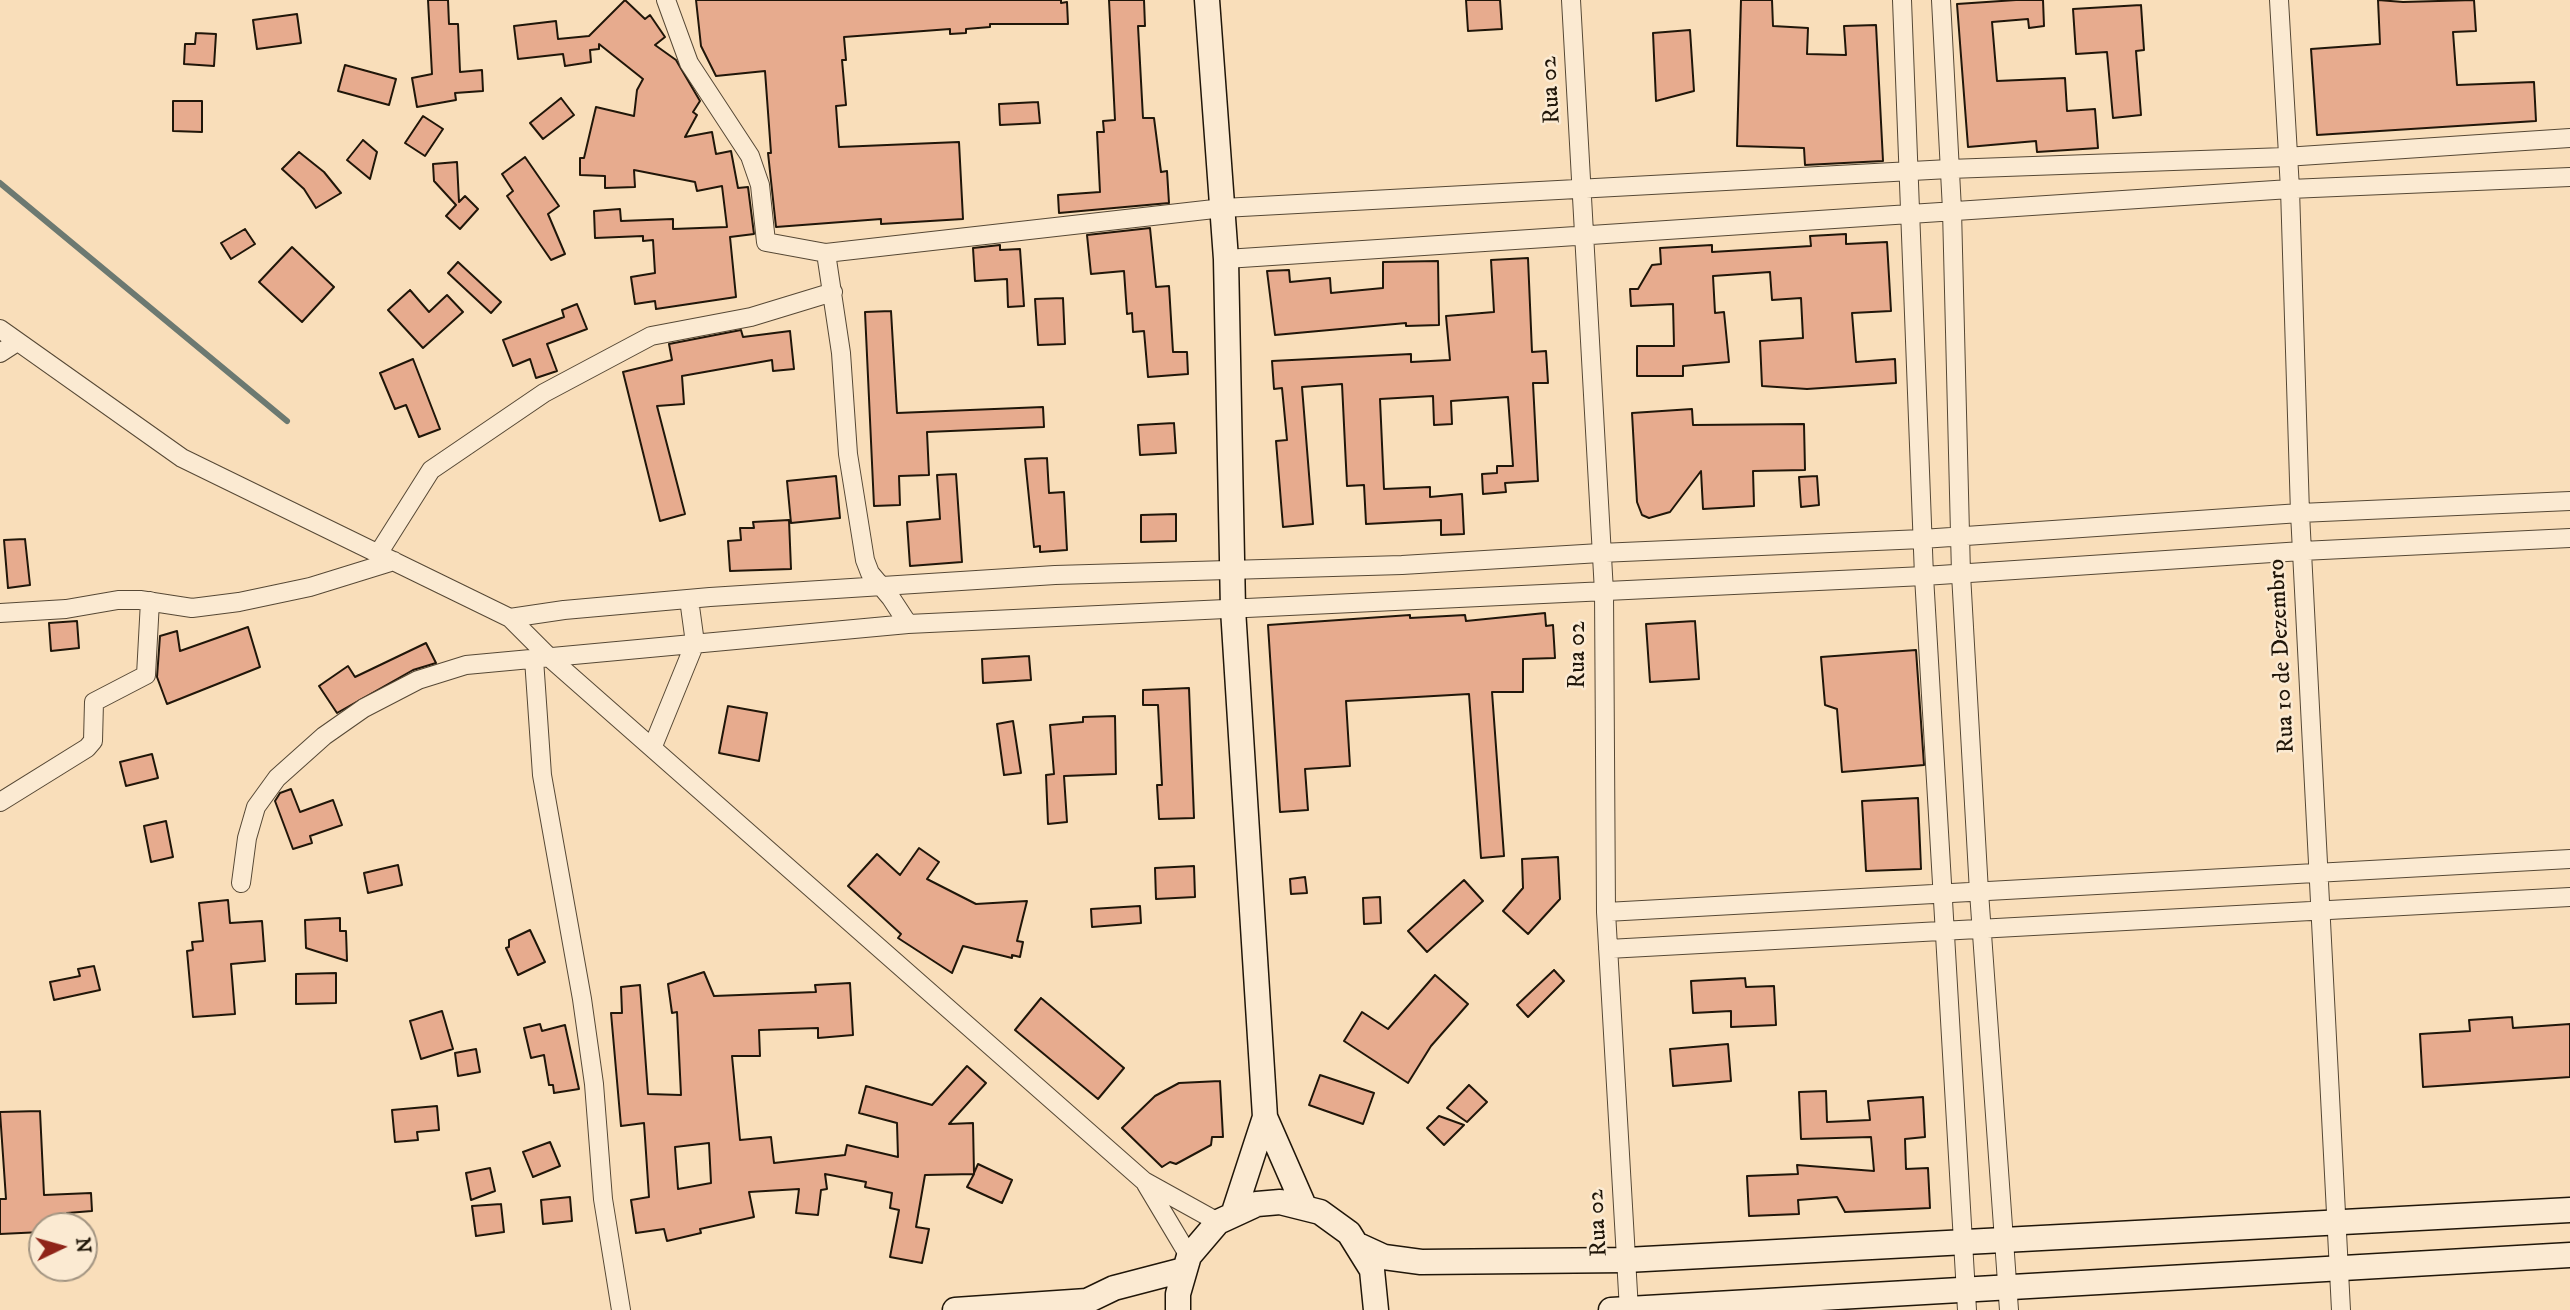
<!DOCTYPE html>
<html>
<head>
<meta charset="utf-8">
<style>
	body { margin:0 }
	#map { position:relative; width:2570px; height:1310px; overflow:hidden; background:#f9deba; font-family:"IM FELL DW Pica",serif }
	canvas { display:block }
	.north { position:absolute; left:28px; top:1212px; width:70px; height:70px; box-sizing:border-box; background:#fbead2; border:2px solid #a39582; border-radius:50%; rotate:85deg; font-size:19px; font-weight:700; line-height:28px; text-align:center; color:#201609 }
	.north::after { content:''; display:block; margin:auto; width:24px; height:32px; background:#8f2418; clip-path:polygon(50% 0,100% 100%,50% 72%,0 100%) }
</style>
</head>
<body>
<div id="map">
<canvas width="2570" height="1310"></canvas>
<div class="north">N</div>
</div>
<script>
const ctx = document.querySelector('canvas').getContext('2d');
ctx.lineJoin = 'round';
function poly(rows) {
  const path = new Path2D();
  for (const r of rows) {
    path.moveTo(r[0], r[1]);
    for (let i = 2; i < r.length; i += 2) path.lineTo(r[i], r[i + 1]);
  }
  return path;
}
function strokePath(path, color, width, dash) {
  ctx.strokeStyle = color;
  ctx.lineWidth = width;
  ctx.lineCap = dash ? 'butt' : 'round';
  ctx.setLineDash(dash || []);
  ctx.stroke(path);
}
function fill(path, color) {
  ctx.fillStyle = color;
  ctx.fill(path, 'evenodd');
}
function label(font, color, halo, rows, align = 'center') {
  ctx.font = font + ' "IM FELL DW Pica",serif';
  ctx.lineWidth = 5;
  ctx.setLineDash([]);
  ctx.textBaseline = 'middle';
  ctx.strokeStyle = halo;
  ctx.fillStyle = color;
  for (const [text, x, y, turn = 0] of rows) {
    ctx.save();
    ctx.translate(x, y);
    ctx.rotate((+turn || 0) * Math.PI / 180);
    ctx.textAlign = isNaN(turn) ? turn : align;
    if (halo) ctx.strokeText(text, 0, 0);
    ctx.fillText(text, 0, 0);
    ctx.restore();
  }
}
strokePath(poly([
	[0,183,287,421]
]), '#6c7971', 6);
const building = poly([
	[428,0,448,0,449,24,458,24,460,72,482,70,483,91,455,93,456,100,417,107,412,78,432,74,428,0],
	[625,0,645,19,650,15,665,37,655,45,676,60,700,101,693,112,697,115,685,137,712,132,716,154,731,151,738,188,748,187,754,234,730,237,736,297,656,309,655,301,635,304,631,277,655,273,653,240,643,241,643,236,595,238,594,211,620,209,621,221,673,219,673,229,727,227,722,186,697,191,695,182,634,170,635,187,605,188,605,176,580,175,580,158,584,158,596,107,634,116,637,90,643,79,599,44,599,49,590,50,591,62,565,66,563,54,518,59,514,26,556,21,558,39,589,36,625,0],
	[696,0,1061,0,1061,3,1067,2,1068,24,990,24,990,27,966,29,966,33,950,34,950,29,844,37,846,60,842,60,846,105,836,106,839,147,959,142,963,219,881,224,881,219,776,227,768,153,771,153,765,71,716,76,701,46,696,0],
	[1109,0,1144,0,1145,26,1138,26,1143,118,1154,118,1161,172,1167,171,1169,203,1059,213,1058,195,1100,192,1097,132,1104,132,1103,121,1115,120,1109,0],
	[1466,0,1500,0,1502,29,1468,31,1466,0],
	[1741,0,1772,0,1773,26,1808,28,1807,54,1846,55,1844,26,1876,25,1883,161,1805,165,1804,148,1737,146,1741,0],
	[2016,0,2043,0,2044,26,2029,28,2028,19,1992,22,1997,81,2065,78,2067,111,2095,109,2098,148,2037,152,2036,141,1968,147,1957,4,2016,0],
	[2378,0,2403,2,2474,0,2476,31,2453,32,2457,85,2534,82,2536,121,2317,135,2311,49,2380,44,2378,0],
	[2141,5,2144,50,2136,51,2141,115,2113,118,2107,52,2076,54,2073,9,2141,5],
	[297,14,301,43,257,49,253,20,297,14],
	[1690,30,1694,91,1656,101,1653,33,1690,30],
	[196,33,216,34,214,66,184,64,185,44,195,44,196,33],
	[345,65,396,79,389,105,338,91,345,65],
	[561,98,574,115,543,139,530,123,561,98],
	[173,101,202,101,202,132,173,131,173,101],
	[1038,102,1040,123,1000,125,999,104,1038,102],
	[423,116,443,129,425,156,405,143,423,116],
	[363,140,377,152,370,179,347,160,363,140],
	[299,152,324,172,341,193,316,208,304,189,282,169,299,152],
	[525,157,559,206,548,214,565,254,551,260,507,196,513,191,502,174,525,157],
	[457,162,459,202,465,196,478,209,460,229,446,216,456,205,434,181,433,164,457,162],
	[1150,228,1156,287,1169,286,1173,352,1187,352,1188,374,1148,377,1144,331,1133,332,1132,313,1127,314,1124,271,1091,274,1087,235,1150,228],
	[245,229,255,244,231,259,221,243,245,229],
	[1846,234,1846,244,1887,242,1891,311,1852,313,1856,362,1895,359,1896,383,1807,389,1762,386,1760,341,1803,338,1801,298,1772,300,1770,272,1713,276,1715,313,1724,312,1729,362,1683,366,1683,376,1637,376,1637,346,1674,346,1673,304,1631,306,1630,289,1638,289,1652,265,1661,264,1660,248,1712,245,1712,252,1811,246,1810,236,1846,234],
	[1000,245,1000,250,1020,249,1024,306,1008,307,1007,279,975,281,973,248,1000,245],
	[292,247,334,287,302,322,259,282,292,247],
	[1528,258,1532,352,1546,351,1548,383,1533,383,1538,481,1505,483,1506,492,1483,494,1482,474,1497,473,1497,466,1513,466,1508,397,1451,401,1452,424,1434,425,1433,396,1380,399,1384,489,1430,487,1430,497,1462,494,1464,534,1441,535,1441,520,1366,524,1364,485,1347,486,1342,384,1302,387,1313,524,1283,527,1276,441,1287,440,1282,388,1274,389,1272,361,1411,354,1411,362,1450,360,1446,316,1494,312,1491,260,1528,258],
	[1438,261,1439,325,1406,326,1406,323,1275,335,1267,271,1289,270,1290,282,1330,278,1331,293,1383,288,1383,262,1438,261],
	[458,262,501,302,491,313,448,273,458,262],
	[410,290,429,312,447,295,463,312,423,348,388,310,410,290],
	[1063,298,1065,344,1038,345,1035,299,1063,298],
	[577,304,587,329,547,344,557,371,536,378,530,359,513,366,503,340,564,317,562,310,577,304],
	[891,311,897,413,1043,407,1044,427,927,432,929,475,899,476,900,505,874,506,865,312,891,311],
	[741,330,743,337,790,331,794,369,773,371,772,360,682,376,684,404,657,406,685,514,660,521,623,372,672,360,669,344,741,330],
	[413,359,440,429,419,437,406,405,395,409,380,373,413,359],
	[1692,409,1693,425,1804,424,1805,470,1753,471,1754,506,1703,509,1701,471,1670,512,1649,518,1642,515,1637,502,1632,413,1692,409],
	[1174,423,1176,453,1140,455,1138,425,1174,423],
	[1047,458,1049,493,1064,492,1067,550,1040,552,1040,546,1034,547,1025,459,1047,458],
	[956,474,962,562,910,566,907,522,940,519,937,475,956,474],
	[836,476,840,518,791,523,787,481,836,476],
	[1817,476,1819,505,1801,507,1799,477,1817,476],
	[1176,514,1176,541,1141,542,1141,515,1176,514],
	[789,520,791,569,730,571,728,541,741,540,740,528,754,528,753,522,789,520],
	[25,539,30,585,8,588,4,540,25,539],
	[1545,613,1546,626,1553,625,1555,658,1523,659,1523,692,1492,692,1504,856,1481,858,1469,694,1346,701,1350,766,1305,769,1308,810,1280,812,1268,625,1410,615,1410,618,1465,615,1466,621,1545,613],
	[77,621,79,648,51,651,49,623,77,621],
	[1695,621,1699,679,1650,682,1646,624,1695,621],
	[248,627,260,667,167,704,157,677,160,636,177,631,180,651,248,627],
	[426,643,436,663,413,670,337,713,319,686,348,666,355,677,426,643],
	[1916,650,1924,765,1842,772,1837,709,1825,705,1821,657,1916,650],
	[1029,656,1031,680,983,683,982,659,1029,656],
	[1189,688,1194,818,1159,819,1157,785,1162,785,1158,705,1143,705,1143,690,1189,688],
	[728,706,767,713,759,761,719,753,728,706],
	[1115,716,1116,774,1064,776,1067,822,1048,824,1046,775,1054,774,1050,725,1083,722,1083,717,1115,716],
	[1013,721,1021,773,1004,775,997,724,1013,721],
	[152,754,158,778,126,786,120,762,152,754],
	[291,789,300,812,333,800,342,825,310,836,312,843,293,849,275,801,280,793,291,789],
	[1918,798,1921,869,1866,871,1862,801,1918,798],
	[166,821,173,857,151,862,144,826,166,821],
	[919,848,939,862,927,879,976,904,1027,901,1017,941,1023,942,1020,957,1012,955,1012,958,963,946,952,973,898,938,901,934,848,886,877,854,900,875,919,848],
	[1558,857,1560,899,1528,934,1503,911,1523,888,1522,859,1558,857],
	[398,865,402,885,368,893,364,873,398,865],
	[1194,866,1195,897,1156,899,1155,868,1194,866],
	[1305,877,1307,893,1291,894,1290,879,1305,877],
	[1464,880,1483,901,1427,952,1408,931,1464,880],
	[1380,897,1381,923,1364,924,1363,898,1380,897],
	[228,900,230,923,262,921,265,961,231,964,235,1014,193,1017,187,951,193,950,192,942,203,941,199,903,228,900],
	[1140,906,1141,923,1092,927,1091,909,1140,906],
	[340,918,340,931,346,931,347,961,306,948,305,920,340,918],
	[530,930,545,962,518,975,506,948,509,947,509,940,530,930],
	[94,966,100,990,54,1000,50,982,80,976,78,969,94,966],
	[1554,970,1564,981,1528,1017,1517,1005,1554,970],
	[704,972,714,996,816,992,815,985,850,983,853,1035,818,1038,818,1028,759,1030,760,1056,732,1056,740,1140,771,1137,774,1163,845,1155,847,1145,898,1157,897,1123,859,1113,866,1086,932,1105,967,1066,986,1083,949,1124,973,1123,974,1173,978,1164,1012,1180,1002,1203,967,1187,974,1174,925,1175,916,1227,929,1229,922,1263,890,1257,899,1210,890,1208,892,1193,865,1187,866,1182,825,1174,827,1189,821,1190,818,1215,796,1213,799,1189,749,1192,754,1217,700,1229,701,1233,667,1241,664,1229,636,1233,631,1200,649,1197,644,1123,621,1126,611,1013,622,1013,621,987,640,985,648,1094,681,1095,677,1012,672,1013,668,984,704,972],
	[709,1143,711,1183,678,1189,675,1147,709,1143],
	[336,973,336,1003,296,1004,296,974,336,973],
	[1435,975,1468,1004,1431,1046,1408,1083,1344,1041,1362,1012,1388,1029,1435,975],
	[1745,978,1746,987,1774,986,1776,1025,1731,1027,1731,1011,1693,1013,1691,981,1745,978],
	[1041,998,1124,1068,1098,1099,1015,1030,1041,998],
	[442,1011,453,1049,421,1059,410,1021,442,1011],
	[2512,1017,2513,1028,2570,1024,2570,1077,2423,1087,2420,1034,2470,1031,2469,1020,2512,1017],
	[540,1024,542,1031,565,1025,579,1089,554,1093,553,1085,549,1085,544,1055,531,1058,524,1028,540,1024],
	[1728,1044,1731,1081,1673,1086,1670,1049,1728,1044],
	[476,1049,480,1072,458,1076,455,1053,476,1049],
	[1320,1075,1374,1093,1363,1124,1309,1105,1320,1075],
	[1220,1081,1223,1137,1212,1137,1211,1145,1176,1164,1170,1162,1162,1167,1122,1128,1155,1096,1179,1083,1220,1081],
	[1469,1085,1487,1102,1467,1122,1447,1108,1469,1085],
	[1826,1091,1827,1122,1870,1120,1868,1101,1923,1097,1925,1137,1905,1139,1906,1169,1928,1168,1930,1208,1845,1212,1837,1197,1798,1200,1799,1214,1749,1216,1747,1176,1798,1174,1797,1165,1874,1171,1871,1137,1801,1139,1799,1092,1826,1091],
	[437,1106,439,1130,417,1132,418,1140,395,1142,392,1110,437,1106],
	[40,1111,44,1195,91,1193,92,1211,67,1213,68,1226,42,1226,42,1232,0,1234,0,1199,6,1199,0,1112,40,1111],
	[1439,1116,1464,1125,1444,1145,1427,1128,1439,1116],
	[550,1142,560,1166,533,1177,523,1152,550,1142],
	[490,1168,495,1191,471,1200,466,1173,490,1168],
	[570,1197,572,1221,543,1224,541,1200,570,1197],
	[501,1204,504,1232,476,1236,472,1206,501,1204]
]);
fill(building, '#e7ab8e');
strokePath(building, '#201609', 2);
const street = poly([
	[666,0,689,63,750,156,760,185,766,242,826,253,1223,208,1949,169,2285,157,2570,138],
	[1571,0,1604,592,1606,912,1629,1310],
	[1902,0,1924,576,1967,1310],
	[1941,0,1952,210,1961,574,1979,892,2009,1310],
	[2279,0,2290,189,2300,513,2341,1310],
	[826,253,841,353,848,454,865,560,870,573,891,598,908,624],
	[1226,259,2290,189,2570,177],
	[0,329,182,458,510,618,550,658,1144,1181,1218,1222],
	[0,353,17,342],
	[378,554,431,470,544,393,651,336,751,317,833,292],
	[0,613,66,609,118,600,140,600,192,608,239,602,310,587,394,561],
	[510,618,564,610,710,597,1055,575,1402,565,1600,553,1922,539,2300,513,2570,501],
	[534,659,542,775,582,999,594,1084,603,1199,621,1310],
	[653,746,695,643,689,599],
	[0,802,87,748,93,741,94,702,146,675,150,601],
	[241,883,247,838,256,807,277,778,324,736,364,708,418,680,466,665,908,624,1924,576,2302,551,2570,538],
	[1606,912,2570,859],
	[1608,949,2570,897],
	[1146,1184,1189,1256]
]);
const secondary = poly([
	[1207,0,1226,259,1233,609,1265,1117,1304,1206],
	[1234,1212,1265,1117],
	[1360,1246,1384,1257,1421,1262,1626,1260,2570,1210],
	[955,1310,1087,1301,1114,1288,1183,1270],
	[1178,1310,1178,1294,1189,1256,1218,1222,1257,1204,1280,1202,1320,1212,1349,1233,1372,1270,1376,1310],
	[1611,1310,2570,1255]
]);
strokePath(street, '#564835', 20);
strokePath(secondary, '#201609', 27);
strokePath(street, '#fbead2', 18);
strokePath(secondary, '#fbead2', 24);
label('24px', '#201609', '#fbead2', [
	["Rua 02",1552,90,-93],
	["Rua 02",1579,655,-90],
	["Rua 10 de Dezembro",2283,656,-93],
	["Rua 02",1599,1223,-93]
]);
</script>
</body>
</html>
